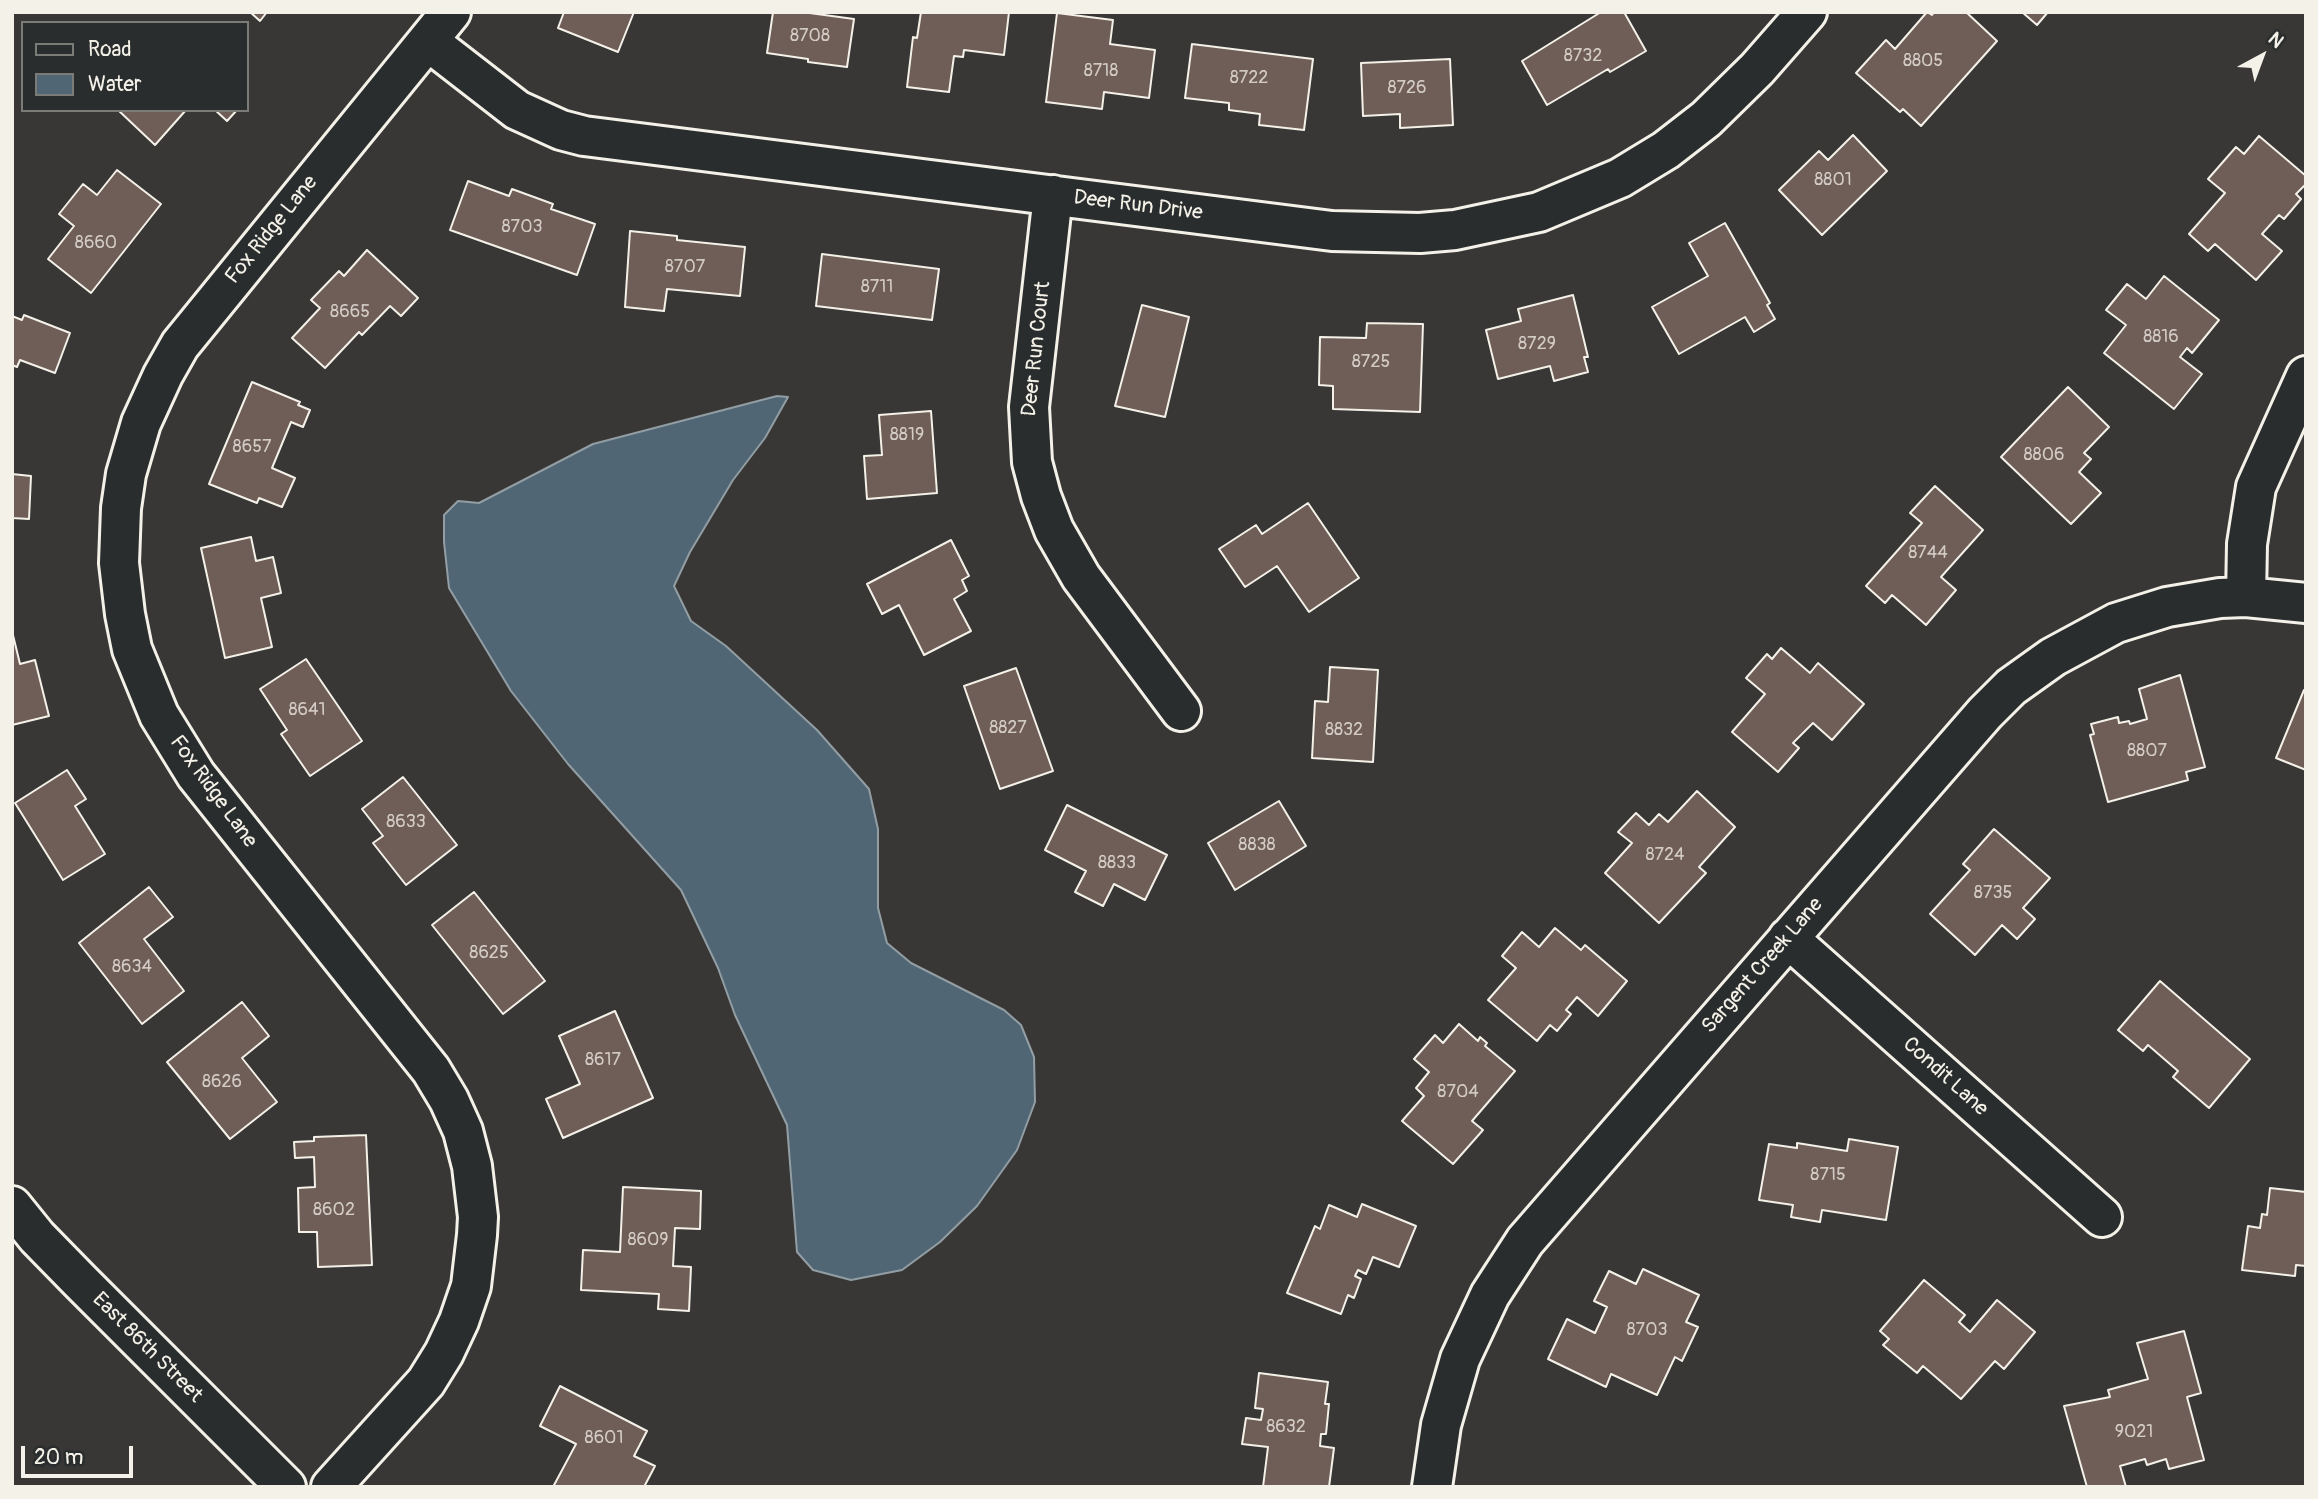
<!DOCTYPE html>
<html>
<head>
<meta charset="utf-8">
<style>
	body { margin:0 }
	#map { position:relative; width:2318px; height:1499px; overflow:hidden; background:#383736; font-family:Pangolin,sans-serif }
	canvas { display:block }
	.frame { position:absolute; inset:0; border:14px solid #f4f1e8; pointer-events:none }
	.legend { position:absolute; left:21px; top:21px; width:228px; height:91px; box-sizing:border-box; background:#2a2d2e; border:2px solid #7b7b78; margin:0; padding:9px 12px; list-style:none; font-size:21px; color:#f4f1e8 }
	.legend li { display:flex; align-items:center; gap:14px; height:35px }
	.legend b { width:35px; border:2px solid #7b7b78 }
	.north { position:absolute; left:2227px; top:21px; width:70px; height:70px; -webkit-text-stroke:5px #2a2d2e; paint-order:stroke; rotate:41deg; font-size:19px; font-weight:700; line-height:28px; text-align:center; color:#f4f1e8 }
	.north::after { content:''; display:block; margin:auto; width:24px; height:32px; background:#f4f1e8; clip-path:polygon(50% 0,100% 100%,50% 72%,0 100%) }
	.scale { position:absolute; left:21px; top:1446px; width:112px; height:32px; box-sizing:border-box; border:4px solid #f4f1e8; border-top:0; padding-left:9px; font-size:21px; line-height:24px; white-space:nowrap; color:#f4f1e8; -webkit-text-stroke:5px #2a2d2e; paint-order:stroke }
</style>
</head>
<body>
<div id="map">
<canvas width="2318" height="1499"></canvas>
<div class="frame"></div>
<ul class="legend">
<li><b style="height:9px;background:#2a2d2e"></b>Road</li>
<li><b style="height:19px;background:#516675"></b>Water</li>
</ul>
<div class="north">N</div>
<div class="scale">20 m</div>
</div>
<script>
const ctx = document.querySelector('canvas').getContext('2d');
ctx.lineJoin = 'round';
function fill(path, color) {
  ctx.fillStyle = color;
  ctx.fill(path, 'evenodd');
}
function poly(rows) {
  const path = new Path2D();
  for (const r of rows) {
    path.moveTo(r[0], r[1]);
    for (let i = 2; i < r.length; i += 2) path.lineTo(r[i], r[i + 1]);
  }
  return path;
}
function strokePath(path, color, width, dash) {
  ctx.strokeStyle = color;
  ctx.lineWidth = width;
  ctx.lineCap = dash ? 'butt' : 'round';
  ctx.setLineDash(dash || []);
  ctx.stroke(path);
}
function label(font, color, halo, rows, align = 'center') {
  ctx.font = font + ' Pangolin,sans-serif';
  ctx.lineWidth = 6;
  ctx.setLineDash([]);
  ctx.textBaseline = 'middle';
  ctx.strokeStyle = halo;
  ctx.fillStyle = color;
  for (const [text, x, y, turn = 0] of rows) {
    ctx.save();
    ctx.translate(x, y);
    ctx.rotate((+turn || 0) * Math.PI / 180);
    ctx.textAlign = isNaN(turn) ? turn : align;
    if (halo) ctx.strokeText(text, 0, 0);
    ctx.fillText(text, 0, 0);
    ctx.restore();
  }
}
const water = poly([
	[777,396,788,397,765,438,733,480,690,552,674,586,691,621,726,646,817,730,869,789,878,829,878,908,887,943,911,963,1004,1010,1021,1025,1034,1057,1035,1102,1017,1150,977,1206,940,1242,902,1270,851,1280,813,1270,797,1252,787,1125,735,1015,718,968,681,890,568,764,511,691,449,588,444,542,444,515,458,501,479,503,593,444,777,396]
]);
fill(water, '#516675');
strokePath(water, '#929ea3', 2);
const building = poly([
	[250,12,267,12,260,21,250,12],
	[564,12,634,12,618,52,558,28,564,12],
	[773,12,802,12,854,19,847,67,808,62,808,59,767,53,773,12],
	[921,12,1009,12,1004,55,964,50,963,57,954,56,949,92,907,87,913,37,917,38,921,12],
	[1601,12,1624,12,1646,51,1610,72,1608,69,1547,105,1522,61,1601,12],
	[1927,12,1932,15,1934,12,1966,12,1997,41,1921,126,1903,109,1900,112,1856,73,1886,40,1895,49,1927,12],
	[2022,12,2048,12,2037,25,2022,12],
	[1057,13,1113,20,1110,44,1155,50,1149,98,1104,92,1102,109,1046,102,1057,13],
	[1192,44,1313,59,1304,130,1259,125,1260,114,1229,110,1229,103,1185,98,1192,44],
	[1450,59,1453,125,1400,128,1400,114,1363,116,1361,63,1450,59],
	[118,110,186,110,155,145,118,110],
	[215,110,237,110,227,121,215,110],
	[1853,135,1887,171,1822,235,1779,190,1819,151,1828,160,1853,135],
	[2259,136,2306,176,2306,184,2296,194,2301,199,2284,219,2279,215,2262,234,2282,251,2256,280,2215,244,2208,251,2189,234,2225,193,2208,179,2236,147,2244,154,2259,136],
	[117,170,161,204,91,293,48,259,74,226,59,214,83,184,97,195,117,170],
	[468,181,509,196,512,189,553,204,551,209,595,224,577,275,450,230,468,181],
	[1725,223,1770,303,1767,305,1775,319,1754,332,1745,317,1679,354,1652,307,1708,276,1689,243,1725,223],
	[630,231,677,236,677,240,745,247,740,296,667,289,664,311,625,307,630,231],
	[367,250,418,298,401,316,390,306,362,335,359,332,325,368,292,338,320,308,311,300,339,271,344,276,367,250],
	[822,254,939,269,932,320,816,306,822,254],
	[2164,276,2219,320,2192,353,2187,348,2180,357,2202,374,2174,409,2104,353,2126,325,2106,310,2127,284,2146,299,2164,276],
	[1573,295,1588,357,1584,357,1588,372,1554,381,1550,366,1498,379,1486,330,1521,321,1518,309,1573,295],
	[1142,305,1189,317,1165,417,1115,406,1142,305],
	[24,315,70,333,55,373,20,360,17,367,12,365,12,316,22,320,24,315],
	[1367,323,1423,324,1420,412,1333,409,1333,386,1319,385,1320,337,1366,338,1367,323],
	[252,382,300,402,298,405,310,410,303,427,291,422,272,468,295,478,282,507,259,498,257,503,209,484,252,382],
	[2068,387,2109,427,2084,453,2091,459,2079,472,2101,493,2071,524,2001,457,2068,387],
	[931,411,937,493,867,499,864,456,882,455,879,415,931,411],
	[12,474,31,476,29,519,12,518,12,474],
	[1935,486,1983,530,1941,577,1956,590,1926,625,1892,595,1885,603,1866,586,1922,523,1910,513,1935,486],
	[1308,503,1359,578,1309,612,1277,566,1245,587,1219,549,1256,525,1262,534,1308,503],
	[251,537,256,561,273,557,281,593,261,598,272,647,225,658,201,548,251,537],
	[951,540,969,576,962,580,967,591,954,599,971,631,924,655,899,605,882,614,867,584,951,540],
	[12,631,20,664,35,660,49,716,12,725,12,631],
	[1781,648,1810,673,1818,663,1864,704,1832,740,1813,723,1793,743,1799,748,1778,772,1732,732,1765,694,1746,678,1767,654,1772,659,1781,648],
	[306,659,362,741,310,776,281,734,287,730,260,689,306,659],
	[1330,667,1378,670,1373,762,1312,758,1315,701,1328,702,1330,667],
	[1016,668,1053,771,1000,789,964,686,1016,668],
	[2180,675,2205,767,2186,772,2188,780,2108,802,2090,735,2094,734,2091,724,2118,717,2119,723,2129,721,2130,724,2147,719,2139,689,2180,675],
	[2304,690,2306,691,2306,770,2276,758,2304,690],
	[67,770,86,799,75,806,105,854,63,880,15,803,67,770],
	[403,777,457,845,406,885,373,843,383,836,362,809,403,777],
	[1697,791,1735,827,1699,867,1706,873,1659,923,1605,873,1632,843,1618,832,1636,813,1649,825,1659,814,1668,822,1697,791],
	[1279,801,1306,846,1235,890,1208,843,1279,801],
	[1067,805,1167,855,1145,900,1114,884,1103,906,1075,892,1086,871,1045,850,1067,805],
	[1994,829,2050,878,2023,908,2035,919,2017,939,2002,925,1975,955,1930,914,1970,870,1963,864,1994,829],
	[149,887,173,917,144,939,184,991,142,1024,79,943,149,887],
	[474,892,545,981,503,1014,432,925,474,892],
	[1555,928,1581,950,1585,945,1627,981,1598,1016,1577,997,1566,1010,1571,1014,1557,1031,1550,1025,1537,1041,1488,1000,1516,968,1502,956,1522,932,1539,947,1555,928],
	[2160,981,2250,1059,2209,1108,2173,1077,2178,1071,2148,1045,2143,1051,2118,1030,2160,981],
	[242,1002,269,1036,242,1058,277,1102,230,1139,167,1062,242,1002],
	[615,1011,653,1098,563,1138,546,1099,580,1084,559,1036,615,1011],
	[1459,1024,1478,1041,1480,1037,1487,1043,1485,1046,1515,1071,1472,1121,1483,1130,1453,1164,1402,1121,1424,1096,1416,1088,1429,1072,1414,1059,1435,1035,1443,1043,1459,1024],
	[366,1135,372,1265,318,1267,317,1232,299,1232,298,1188,315,1187,314,1157,295,1158,294,1142,314,1141,314,1137,366,1135],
	[1849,1139,1898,1147,1886,1220,1822,1210,1820,1222,1791,1217,1793,1205,1759,1200,1769,1144,1797,1148,1797,1143,1847,1151,1849,1139],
	[623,1187,701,1191,700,1229,675,1228,673,1266,691,1267,689,1311,658,1309,659,1294,581,1290,583,1250,620,1252,623,1187],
	[2270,1188,2306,1192,2306,1266,2296,1265,2295,1276,2242,1270,2248,1226,2260,1228,2262,1214,2267,1215,2270,1188],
	[1362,1204,1416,1226,1399,1267,1373,1257,1366,1274,1358,1270,1355,1276,1361,1279,1354,1298,1348,1295,1341,1314,1287,1293,1315,1226,1320,1229,1329,1205,1357,1217,1362,1204],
	[1643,1269,1699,1295,1686,1322,1698,1327,1682,1361,1675,1357,1657,1395,1611,1374,1606,1387,1548,1359,1567,1319,1595,1333,1607,1307,1594,1301,1609,1271,1636,1284,1643,1269],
	[1924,1280,1965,1315,1959,1322,1970,1332,1997,1300,2035,1332,2004,1369,1995,1361,1961,1399,1923,1366,1917,1373,1883,1345,1889,1339,1880,1331,1924,1280],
	[2184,1331,2201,1393,2187,1397,2204,1460,2169,1469,2166,1459,2147,1465,2145,1459,2120,1466,2126,1487,2087,1487,2064,1406,2110,1397,2108,1390,2148,1379,2137,1343,2184,1331],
	[1259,1373,1328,1382,1325,1404,1329,1404,1326,1434,1321,1434,1320,1446,1334,1448,1329,1487,1263,1487,1268,1447,1242,1444,1246,1418,1261,1420,1263,1409,1255,1408,1259,1373],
	[560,1386,647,1431,634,1456,655,1466,644,1487,553,1487,576,1444,540,1426,560,1386]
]);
fill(building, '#6f5d57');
strokePath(building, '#f4f1e8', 2);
const minor = poly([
	[428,41,517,110,561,130,584,136,1332,231,1420,233,1455,230,1539,212,1620,178,1666,150,1706,119,1757,69,1807,12],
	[1053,195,1029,407,1032,462,1041,496,1054,530,1081,577,1181,711],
	[2246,597,2247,544,2256,487,2306,376],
	[1788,938,2102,1217],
	[331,1487,426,1382,444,1353,459,1321,471,1286,477,1235,478,1217,472,1166,463,1131,449,1100,431,1070,196,775,159,715,132,649,125,614,119,563,121,508,126,474,141,423,163,375,180,345,451,12],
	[1432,1487,1441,1425,1460,1359,1490,1295,1525,1241,1985,713,2011,687,2053,657,2116,623,2167,607,2220,598,2246,597,2306,603]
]);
const tertiary = poly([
	[12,1206,37,1237,80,1281,286,1487]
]);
strokePath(minor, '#f4f1e8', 44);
strokePath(tertiary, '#f4f1e8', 44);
strokePath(minor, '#2a2d2e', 38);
strokePath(tertiary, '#2a2d2e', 38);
label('18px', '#d3ccc4', null, [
	["8708",810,36],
	["8732",1583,56],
	["8805",1923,61],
	["8718",1101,71],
	["8722",1249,78],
	["8726",1407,88],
	["8801",1833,180],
	["8703",522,227],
	["8660",96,243],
	["8707",685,267],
	["8711",877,287],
	["8665",350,312],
	["8816",2161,337],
	["8729",1537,344],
	["8725",1371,362],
	["8819",907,435],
	["8657",252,447],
	["8806",2044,455],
	["8744",1928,553],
	["8641",307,710],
	["8827",1008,728],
	["8832",1344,730],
	["8807",2147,751],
	["8633",406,822],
	["8838",1257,845],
	["8724",1665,855],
	["8833",1117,863],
	["8735",1993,893],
	["8625",489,953],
	["8634",132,967],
	["8617",603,1060],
	["8626",222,1082],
	["8704",1458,1092],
	["8715",1828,1175],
	["8602",334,1210],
	["8609",648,1240],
	["8703",1647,1330],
	["8632",1286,1427],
	["9021",2134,1432],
	["8601",604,1438]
]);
label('21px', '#f4f1e8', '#2a2d2e', [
	["Deer Run Drive",1138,206,7],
	["Fox Ridge Lane",272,230,-51],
	["Deer Run Court",1037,349,-84],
	["Fox Ridge Lane",213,792,54],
	["Sargent Creek Lane",1763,966,-49],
	["Condit Lane",1945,1077,42],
	["East 86th Street",147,1348,45]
]);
</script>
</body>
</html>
